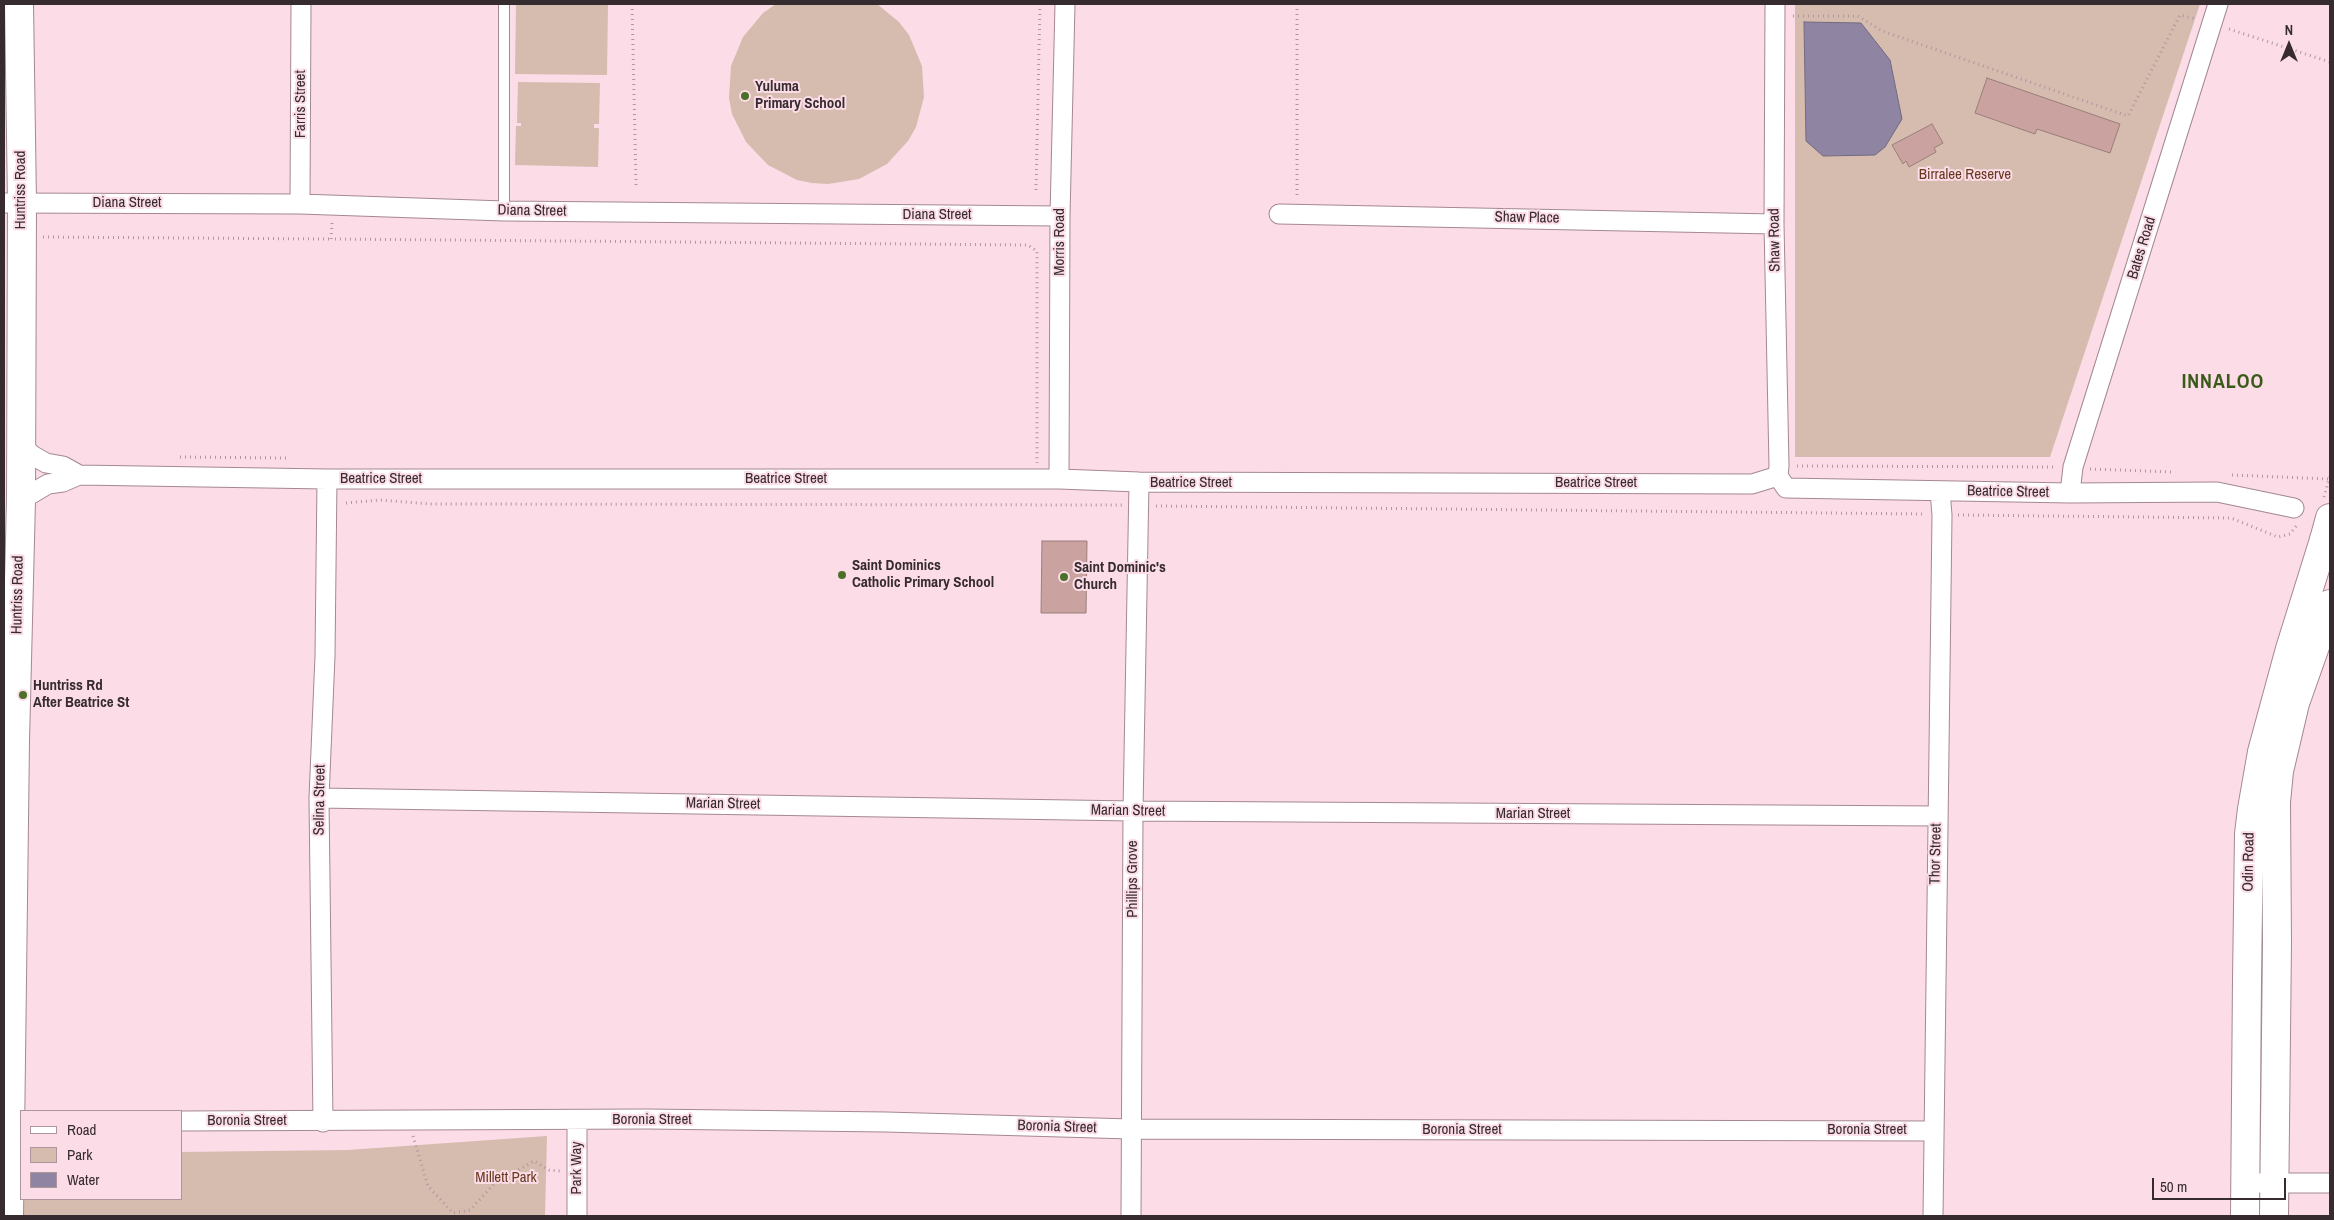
<!DOCTYPE html>
<html>
<head>
<meta charset="utf-8">
<style>
	body { margin:0 }
	#map { position:relative; width:2334px; height:1220px; overflow:hidden; background:#fbdce7; font-family:"Archivo Narrow",sans-serif }
	canvas { display:block }
	.frame { position:absolute; inset:0; border:5px solid #362b2f; pointer-events:none }
	.legend { position:absolute; left:20px; top:1110px; width:162px; height:90px; box-sizing:border-box; background:#fbdce7; border:1px solid #ac959d; margin:0; padding:6px 9px; list-style:none; font-size:15px; color:#362b2f }
	.legend li { display:flex; align-items:center; gap:10px; height:25px }
	.legend b { width:25px; border:1px solid #ac959d }
	.north { position:absolute; left:2264px; top:20px; width:50px; height:50px; -webkit-text-stroke:4px #fbdce7; paint-order:stroke; rotate:0deg; font-size:14px; font-weight:700; line-height:20px; text-align:center; color:#362b2f }
	.north::after { content:''; display:block; margin:auto; width:18px; height:22px; background:#362b2f; clip-path:polygon(50% 0,100% 100%,50% 72%,0 100%) }
	.scale { position:absolute; left:2152px; top:1178px; width:134px; height:22px; box-sizing:border-box; border:2px solid #362b2f; border-top:0; padding-left:6px; font-size:15px; line-height:18px; white-space:nowrap; color:#362b2f; -webkit-text-stroke:4px #fbdce7; paint-order:stroke }
</style>
</head>
<body>
<div id="map">
<canvas width="2334" height="1220"></canvas>
<div class="frame"></div>
<ul class="legend">
<li><b style="height:6px;background:#fff"></b>Road</li>
<li><b style="height:14px;background:#d5bcae"></b>Park</li>
<li><b style="height:14px;background:#8f85a3"></b>Water</li>
</ul>
<div class="north">N</div>
<div class="scale">50 m</div>
</div>
<script>
const ctx = document.querySelector('canvas').getContext('2d');
ctx.lineJoin = 'round';
function fill(path, color) {
  ctx.fillStyle = color;
  ctx.fill(path, 'evenodd');
}
function poly(rows) {
  const path = new Path2D();
  for (const r of rows) {
    path.moveTo(r[0], r[1]);
    for (let i = 2; i < r.length; i += 2) path.lineTo(r[i], r[i + 1]);
  }
  return path;
}
function strokePath(path, color, width, dash) {
  ctx.strokeStyle = color;
  ctx.lineWidth = width;
  ctx.lineCap = dash ? 'butt' : 'round';
  ctx.setLineDash(dash || []);
  ctx.stroke(path);
}
function label(font, color, halo, rows, align = 'center') {
  ctx.font = font + ' "Archivo Narrow",sans-serif';
  ctx.lineWidth = 4;
  ctx.setLineDash([]);
  ctx.textBaseline = 'middle';
  ctx.strokeStyle = halo;
  ctx.fillStyle = color;
  for (const [text, x, y, turn = 0] of rows) {
    ctx.save();
    ctx.translate(x, y);
    ctx.rotate((+turn || 0) * Math.PI / 180);
    ctx.textAlign = isNaN(turn) ? turn : align;
    if (halo) ctx.strokeText(text, 0, 0);
    ctx.fillText(text, 0, 0);
    ctx.restore();
  }
}
fill(poly([
	[516,4,608,4,607,75,515,74],
	[776,4,877,4,899,22,909,35,922,66,924,97,916,127,908,141,887,164,859,179,828,184,812,183,797,180,768,165,746,142,732,114,729,98,731,66,743,37,763,13],
	[1795,4,2200,4,2050,457,1795,457],
	[518,82,600,83,599,124,594,124,594,128,599,128,598,167,515,165,516,126,521,126,521,123,517,123],
	[547,1136,545,1216,24,1216,24,1199,181,1199,181,1152,348,1150]
]), '#d5bcae');
const water = poly([
	[1804,22,1861,23,1890,60,1902,119,1885,147,1875,155,1823,156,1806,141,1804,22]
]);
fill(water, '#8f85a3');
strokePath(water, '#746a80', 1);
const building = poly([
	[1987,78,2120,124,2110,153,2037,129,2035,134,1975,113,1987,78],
	[1932,124,1943,143,1934,148,1936,152,1909,167,1906,161,1903,164,1892,145,1932,124],
	[1042,541,1087,541,1086,613,1041,613,1042,541]
]);
fill(building, '#caa3a1');
strokePath(building, '#9b7d7c', 1);
const lane = poly([
	[504,211,504,4]
]);
const street = poly([
	[1775,4,1774,224,1779,466,1778,476],
	[4,203,300,204,504,211,1060,216],
	[300,204,301,4],
	[1279,214,1774,224],
	[21,445,32,455,46,463,63,466,79,475],
	[1778,476,1786,488,2070,493,2217,492,2294,508],
	[1059,479,1060,216,1065,4],
	[2070,493,2073,467,2218,4],
	[21,500,48,484,63,482,79,475,327,479,1059,479,1139,482,1752,484,1778,476],
	[319,798,1133,811,1937,816],
	[181,1121,647,1119,886,1122,1131,1129,1933,1131],
	[323,1122,319,798,325,656,327,479],
	[2245,1183,2330,1183],
	[577,1216,577,1121],
	[1131,1216,1133,811,1139,482],
	[1933,1216,1942,515,1940,491]
]);
const secondary = poly([
	[2324,540,2330,518]
]);
const primary = poly([
	[9,1216,15,741,21,500,22,203,19,4],
	[2245,1216,2247,980,2249,834,2252,809,2262,752,2290,649,2324,540,2330,542],
	[2274,1216,2277,943,2276,802,2279,771,2295,703,2330,604]
]);
strokePath(lane, '#a48892', 12);
strokePath(street, '#a48892', 21);
strokePath(secondary, '#a48892', 30);
strokePath(primary, '#a48892', 30);
strokePath(poly([
	[632,4,636,185],
	[1297,4,1297,198],
	[1793,16,1858,16,1882,31,2128,116,2180,15,2196,19],
	[2229,29,2330,62],
	[1036,190,1040,4],
	[332,223,331,239,1028,245,1037,251,1037,463],
	[43,237,331,239],
	[180,457,288,458],
	[1797,466,2056,467],
	[2090,469,2173,472],
	[2232,475,2329,479],
	[2324,497,2330,476],
	[346,503,380,500,431,504,1122,505],
	[1156,506,1925,514],
	[1958,515,2231,518,2278,537,2290,534,2297,525],
	[413,1136,428,1186,453,1213,470,1210,495,1183,534,1161,549,1170,560,1171]
]), '#ae979f', 3, [1, 4]);
strokePath(lane, '#fff', 10);
strokePath(street, '#fff', 19);
strokePath(secondary, '#fff', 28);
strokePath(primary, '#fff', 28);
for (const [x, y, r, color] of [
	[745,96,5,"#4c7029"],
	[842,575,5,"#4c7029"],
	[1064,577,5,"#4c7029"],
	[23,695,5,"#4c7029"]
]) {
  const dot = new Path2D();
  dot.arc(x, y, r, 0, 2 * Math.PI);
  ctx.fillStyle = color;
  ctx.fill(dot);
  strokePath(dot, '#fbdce7', 2);
}
label('bold 15px', '#362b2f', '#fbdce7', [
	["Yuluma",755,87],
	["Primary School",755,104],
	["Saint Dominics",852,566],
	["Catholic Primary School",852,583],
	["Saint Dominic's",1074,568],
	["Church",1074,585],
	["Huntriss Rd",33,686],
	["After Beatrice St",33,703]
], 'left');
label('15px', '#362b2f', '#fbdce7', [
	["Farris Street",301,104,-90],
	["Huntriss Road",21,190,-90],
	["Diana Street",127,203],
	["Diana Street",532,211,1],
	["Diana Street",937,215],
	["Shaw Place",1527,218,1],
	["Shaw Road",1775,240,-91],
	["Morris Road",1060,242,-90],
	["Bates Road",2142,248,-73],
	["Beatrice Street",381,479],
	["Beatrice Street",786,479],
	["Beatrice Street",1191,483],
	["Beatrice Street",1596,483],
	["Beatrice Street",2008,492,1],
	["Huntriss Road",18,595,-89],
	["Selina Street",320,800,-89],
	["Marian Street",723,804,1],
	["Marian Street",1128,811,1],
	["Marian Street",1533,814],
	["Thor Street",1936,854,-89],
	["Odin Road",2249,862,-89],
	["Phillips Grove",1133,879,-90],
	["Boronia Street",652,1120],
	["Boronia Street",247,1121],
	["Boronia Street",1057,1127,2],
	["Boronia Street",1462,1130],
	["Boronia Street",1867,1130],
	["Park Way",577,1168,-90]
]);
label('15px', '#67391e', '#fbdce7', [
	["Birralee Reserve",1965,175],
	["Millett Park",506,1178]
]);
ctx.letterSpacing = '1px';
label('bold 20px', '#3a5a19', '#fbdce7', [
	["INNALOO",2223,383]
]);
ctx.letterSpacing = '0px';
</script>
</body>
</html>
